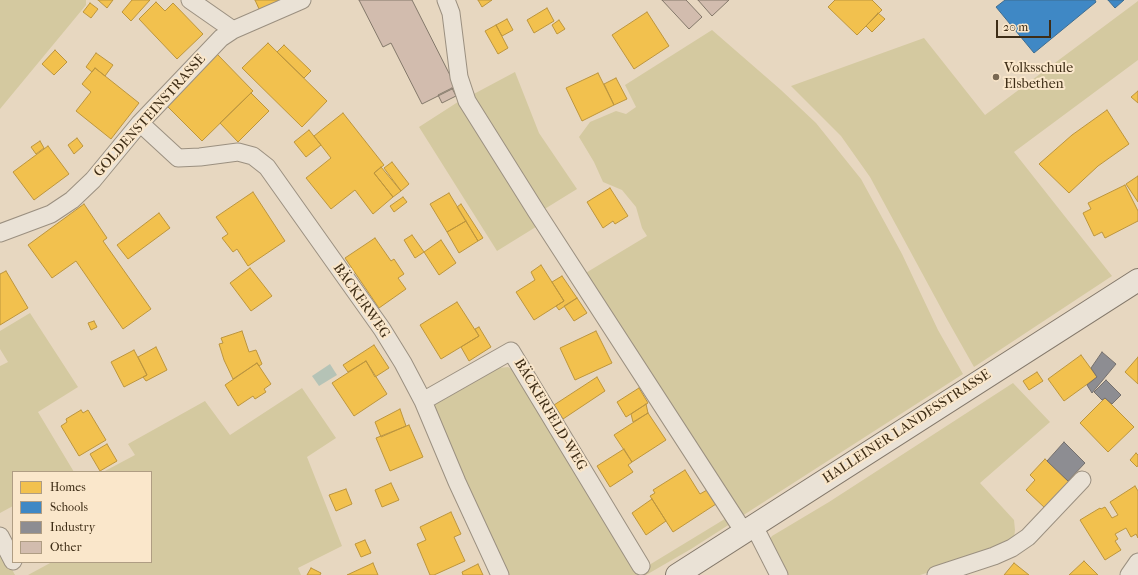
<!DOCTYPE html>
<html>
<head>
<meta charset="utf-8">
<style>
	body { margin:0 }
	#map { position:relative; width:1138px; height:575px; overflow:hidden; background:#e7d7c0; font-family:"IM FELL French Canon",serif }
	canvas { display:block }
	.legend { position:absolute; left:12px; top:471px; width:140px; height:92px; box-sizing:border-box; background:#fae7cb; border:1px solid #af9d83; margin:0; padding:5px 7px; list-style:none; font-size:12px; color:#3e2d16 }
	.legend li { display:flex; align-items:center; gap:8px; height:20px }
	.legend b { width:20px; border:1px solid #af9d83 }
	.scale { position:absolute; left:996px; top:20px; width:55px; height:18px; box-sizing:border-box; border:2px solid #3e2d16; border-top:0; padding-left:5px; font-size:12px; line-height:14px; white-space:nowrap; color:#3e2d16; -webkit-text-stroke:3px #fae7cb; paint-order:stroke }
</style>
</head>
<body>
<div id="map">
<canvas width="1138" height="575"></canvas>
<ul class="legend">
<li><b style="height:11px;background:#f2c14e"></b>Homes</li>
<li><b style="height:11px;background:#3f88c5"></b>Schools</li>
<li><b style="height:11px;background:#8d8d92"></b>Industry</li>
<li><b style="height:11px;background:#d2bcae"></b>Other</li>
</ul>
<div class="scale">20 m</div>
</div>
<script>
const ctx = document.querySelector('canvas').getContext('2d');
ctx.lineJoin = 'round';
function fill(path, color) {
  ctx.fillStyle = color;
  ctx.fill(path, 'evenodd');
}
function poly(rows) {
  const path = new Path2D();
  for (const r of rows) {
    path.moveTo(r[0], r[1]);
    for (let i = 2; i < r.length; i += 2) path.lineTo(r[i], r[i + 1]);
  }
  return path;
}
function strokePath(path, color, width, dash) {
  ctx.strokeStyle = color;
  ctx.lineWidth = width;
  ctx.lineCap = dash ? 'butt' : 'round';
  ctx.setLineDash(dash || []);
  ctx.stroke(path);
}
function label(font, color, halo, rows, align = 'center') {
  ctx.font = font + ' "IM FELL French Canon",serif';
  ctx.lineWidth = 4;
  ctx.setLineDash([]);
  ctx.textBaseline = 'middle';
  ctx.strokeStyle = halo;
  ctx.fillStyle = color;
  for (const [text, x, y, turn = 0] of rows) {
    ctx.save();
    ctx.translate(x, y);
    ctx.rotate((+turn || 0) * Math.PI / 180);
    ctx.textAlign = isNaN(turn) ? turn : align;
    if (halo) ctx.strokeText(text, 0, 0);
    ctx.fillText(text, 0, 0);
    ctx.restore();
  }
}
fill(poly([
	[0,0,86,0,86,5,0,109],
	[1138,1,1138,60,1014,152,1112,276,974,367,948,321,870,177,841,136,791,86,924,38,985,115],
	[712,30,781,90,816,123,861,179,902,254,938,330,963,374,742,516,584,274,647,236,642,228,636,207,622,190,603,182,594,162,579,137,590,122,616,111,626,114,636,107,625,85],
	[515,72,539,133,577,189,543,210,470,96],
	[461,100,539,225,497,251,419,127],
	[30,313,78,387,38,412,74,472,13,472,13,506,0,513,0,366,8,362,0,349,0,331],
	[508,367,518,373,636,573,728,517,730,524,691,549,646,575,507,575,431,406,499,368],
	[1013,383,1050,422,980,483,1014,520,1015,530,1014,539,955,564,920,575,784,575,769,540,772,536,829,502],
	[302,388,336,438,307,457,342,546,298,568,301,575,28,575,52,562,151,562,151,472,103,472,135,455,128,444,205,401,230,435],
	[0,547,15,575,0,575]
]), '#d4c9a0');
fill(poly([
	[330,364,337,375,319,386,312,376]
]), '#b5c3b6');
const homes = poly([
	[98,0,113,0,107,8,98,0],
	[132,0,150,0,131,21,122,12,132,0],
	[255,0,278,0,279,3,260,11,255,0],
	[478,0,492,0,482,7,478,0],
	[835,0,872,0,882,10,857,35,828,7,835,0],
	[156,2,165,11,173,3,203,34,177,59,139,19,156,2],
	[90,3,98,9,91,18,83,12,90,3],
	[547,8,554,21,534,33,527,20,547,8],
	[647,12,669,46,634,69,612,35,647,12],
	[878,13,885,19,872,32,866,26,878,13],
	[507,19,513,30,502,36,496,25,507,19],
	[559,20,565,29,557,34,552,25,559,20],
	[496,25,508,48,498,54,485,31,496,25],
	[268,43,327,101,302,127,242,68,268,43],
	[284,45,311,71,304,78,277,52,284,45],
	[55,50,67,62,54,75,42,64,55,50],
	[96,53,113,65,105,76,95,68,92,72,86,67,96,53],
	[217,54,253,91,202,141,166,105,217,54],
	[95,68,139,103,111,139,76,111,91,92,82,84,95,68],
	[598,73,614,105,582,121,566,88,598,73],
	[616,78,627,99,614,105,604,84,616,78],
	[1138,91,1138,103,1131,97,1138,91],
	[251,93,269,111,238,142,220,123,251,93],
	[1107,110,1129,144,1098,166,1069,193,1039,164,1072,135,1107,110],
	[343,113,384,165,374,173,393,197,373,214,355,190,331,209,306,178,331,158,314,136,343,113],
	[309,130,321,145,306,157,294,142,309,130],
	[77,138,83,146,74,154,68,145,77,138],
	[40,141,44,148,36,154,31,147,40,141],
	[48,146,69,174,34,200,13,172,48,146],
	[392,162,409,184,401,191,384,168,392,162],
	[381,167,401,191,393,197,374,173,381,167],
	[1138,176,1138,202,1126,184,1138,176],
	[1125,185,1138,211,1138,221,1105,238,1102,232,1094,236,1083,213,1091,209,1088,203,1125,185],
	[610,188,628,216,615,224,613,221,603,228,587,202,610,188],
	[253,192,285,241,248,266,237,249,233,252,222,238,228,234,216,217,253,192],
	[449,193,466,221,447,232,430,204,449,193],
	[403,197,407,202,394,212,390,206,403,197],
	[84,204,107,238,103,241,151,309,123,329,76,261,52,278,28,245,84,204],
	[461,204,483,238,478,241,457,207,461,204],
	[159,213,170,228,128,259,117,245,159,213],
	[466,221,478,241,459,253,447,232,466,221],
	[412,235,424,252,415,258,404,240,412,235],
	[375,238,391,261,394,259,404,274,398,278,406,289,379,308,345,258,375,238],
	[441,240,456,263,439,275,424,252,441,240],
	[541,265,564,301,534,320,516,292,535,280,531,272,541,265],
	[250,268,272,296,251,311,230,283,250,268],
	[6,271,28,308,0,325,0,274,6,271],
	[562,276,577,298,559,310,556,306,564,301,552,282,562,276],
	[577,298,587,313,574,321,564,306,577,298],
	[457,302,479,336,441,359,420,325,457,302],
	[94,321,97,327,91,330,88,323,94,321],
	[479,327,491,347,469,361,461,347,479,336,475,329,479,327],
	[242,331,249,352,256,350,262,364,259,366,257,363,233,379,224,360,219,344,223,343,221,338,242,331],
	[596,331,612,363,575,380,560,348,596,331],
	[374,345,389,368,375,377,366,361,348,372,343,365,374,345],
	[156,347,167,370,146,381,143,377,147,375,138,357,156,347],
	[134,350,147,375,124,387,111,362,134,350],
	[1081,355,1097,377,1064,401,1048,379,1081,355],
	[1138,357,1138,384,1125,372,1138,357],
	[366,361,387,394,354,416,332,383,366,361],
	[257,363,271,384,264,389,266,392,255,399,253,396,238,406,225,385,257,363],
	[1037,372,1043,381,1029,390,1023,381,1037,372],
	[597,377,605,391,563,419,554,405,597,377],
	[639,388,648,403,626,417,617,402,639,388],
	[1105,398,1134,427,1108,452,1080,423,1105,398],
	[646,404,648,413,633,422,631,414,646,404],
	[400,409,406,426,381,437,375,422,400,409],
	[81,410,83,413,88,410,106,440,79,456,61,426,67,422,66,419,81,410],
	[648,413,666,440,632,462,614,435,648,413],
	[409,425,423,457,390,471,376,438,409,425],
	[107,444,117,461,100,471,90,454,107,444],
	[624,449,632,462,628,465,633,472,610,487,597,466,624,449],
	[1136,453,1138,455,1138,465,1137,467,1130,460,1136,453],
	[1045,459,1071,484,1046,509,1026,490,1035,480,1030,475,1045,459],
	[685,470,700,494,707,490,716,504,673,532,650,496,655,493,653,490,685,470],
	[391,483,399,500,382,507,375,490,391,483],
	[1135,486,1138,491,1138,538,1136,534,1131,537,1126,528,1115,534,1118,539,1115,541,1121,550,1105,560,1080,520,1100,508,1101,509,1105,507,1112,518,1118,515,1110,502,1135,486],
	[346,489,352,504,336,511,329,495,346,489],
	[652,499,666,521,646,535,632,513,652,499],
	[451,512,461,534,454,537,465,561,434,575,430,575,417,544,426,540,420,527,451,512],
	[365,540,371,553,361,557,355,544,365,540],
	[1084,561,1098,575,1069,575,1084,561],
	[373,563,378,575,347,575,373,563],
	[1014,563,1029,575,1004,575,1014,563],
	[478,564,483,575,463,575,462,572,478,564],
	[311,568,321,573,320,575,307,575,311,568]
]);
fill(homes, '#f2c14e');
strokePath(homes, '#bc953d', 1);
const schools = poly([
	[1005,0,1095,0,1096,2,1034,53,996,7,1005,0],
	[1108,0,1124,0,1115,8,1108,0]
]);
fill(schools, '#3f88c5');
strokePath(schools, '#3f6d90', 1);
const industry = poly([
	[1102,352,1116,364,1092,393,1087,385,1097,377,1091,368,1102,352],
	[1106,380,1121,395,1112,404,1105,398,1102,400,1094,392,1106,380],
	[1064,442,1085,463,1068,481,1047,461,1064,442]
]);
fill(industry, '#8d8d92');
strokePath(industry, '#75706d', 1);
const building = poly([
	[359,0,412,0,456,87,422,104,391,43,383,47,359,0],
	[662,0,686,0,702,17,689,29,662,0],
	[698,0,729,0,712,16,698,0],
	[452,88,456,96,442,103,438,95,452,88]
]);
fill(building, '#d2bcae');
strokePath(building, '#83786a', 1);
const street = poly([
	[190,0,233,30],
	[446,0,451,13,459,77,467,101,536,211,744,532],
	[140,123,178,158,200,157,238,152,253,156,267,167,382,329,403,363,423,401,457,482,500,575],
	[0,233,51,214,72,200,93,180,140,123,221,38,233,30,302,0],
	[423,401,511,351,641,566],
	[754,526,779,575],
	[0,536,13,561],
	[936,575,994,556,1012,548,1028,537,1082,480],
	[1129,575,1138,562]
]);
const secondary = poly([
	[677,575,1138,280]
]);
strokePath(street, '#9b9080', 19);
strokePath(secondary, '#83786a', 24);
strokePath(street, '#eae2d6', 17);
strokePath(secondary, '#eae2d6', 22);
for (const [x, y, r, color] of [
	[996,77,4,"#796852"]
]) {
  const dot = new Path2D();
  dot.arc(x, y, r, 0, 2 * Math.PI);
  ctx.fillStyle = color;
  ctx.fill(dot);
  strokePath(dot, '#fae7cb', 1.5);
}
label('14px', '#3e2d16', '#fae7cb', [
	["Volksschule",1004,69],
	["Elsbethen",1004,85]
], 'left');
label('14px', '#3e2d16', '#fae7cb', [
	["GOLDENSTEINSTRASSE",150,116,-48],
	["BÄCKERWEG",361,301,55],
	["BÄCKERFELD-WEG",550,415,59],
	["HALLEINER LANDESSTRASSE",907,427,-33]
]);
</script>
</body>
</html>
